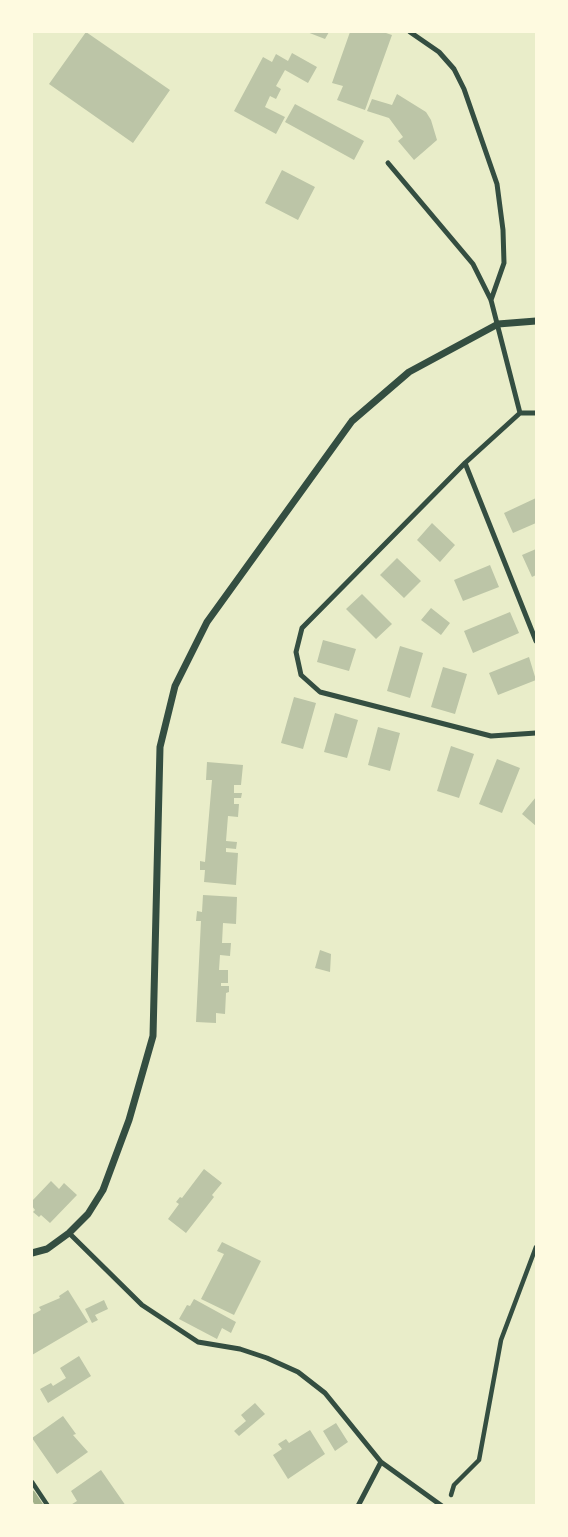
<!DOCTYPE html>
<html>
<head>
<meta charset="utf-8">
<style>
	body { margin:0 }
	#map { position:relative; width:568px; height:1537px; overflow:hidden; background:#e9edc9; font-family:"Libre Baskerville",serif }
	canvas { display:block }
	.frame { position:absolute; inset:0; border:33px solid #fefae0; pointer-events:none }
</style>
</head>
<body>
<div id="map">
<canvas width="568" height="1537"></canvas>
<div class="frame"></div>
</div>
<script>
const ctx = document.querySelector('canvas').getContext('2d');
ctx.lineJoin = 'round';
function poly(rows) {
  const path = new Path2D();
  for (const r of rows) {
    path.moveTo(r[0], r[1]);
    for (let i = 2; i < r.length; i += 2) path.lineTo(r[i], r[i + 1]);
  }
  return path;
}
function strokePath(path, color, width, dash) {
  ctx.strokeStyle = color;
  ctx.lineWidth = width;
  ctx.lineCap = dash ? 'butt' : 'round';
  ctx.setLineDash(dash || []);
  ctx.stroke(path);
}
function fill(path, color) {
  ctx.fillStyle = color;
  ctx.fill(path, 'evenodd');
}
strokePath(poly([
	[32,1494,40,1506]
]), '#a3b18a', 7);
fill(poly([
	[86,32,170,90,133,143,49,84],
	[307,32,329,32,325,39],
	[350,32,383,32,392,35,365,110,337,100,343,86,332,83],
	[292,53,317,67,308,83,285,70,276,86,281,89,276,99,270,96,265,107,285,117,276,134,234,111,263,57,272,62,276,54,288,61],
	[397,94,426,112,431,120,437,140,414,160,398,141,403,137,389,118,367,111,372,99,392,105],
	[295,104,364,141,354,160,285,122],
	[282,170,315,187,298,220,265,203],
	[536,498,536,523,513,533,504,513],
	[432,523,455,545,440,562,417,540],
	[536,549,536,575,532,577,522,555],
	[397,558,421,581,404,598,380,575],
	[490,565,499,587,463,601,454,580],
	[362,594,392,624,376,639,346,609],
	[431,608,450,623,441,635,421,620],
	[510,612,519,633,473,653,464,631],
	[323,640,356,649,349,671,317,662],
	[400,646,423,653,410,698,387,691],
	[529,657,536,680,498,695,489,673],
	[443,667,467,674,455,714,431,707],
	[294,697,316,703,303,749,281,743],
	[335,713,358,720,347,758,324,752],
	[378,727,400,733,390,771,368,765],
	[451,746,474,754,459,798,437,791],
	[497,759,520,768,502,813,479,804],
	[207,762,243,765,241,785,234,785,234,793,242,793,241,798,234,798,234,804,239,804,238,817,228,816,226,841,237,842,236,849,226,848,226,852,238,853,236,885,204,882,205,870,200,870,200,861,205,862,212,780,206,780],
	[536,797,536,826,522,814],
	[203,895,237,897,236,924,223,923,222,943,231,943,230,956,220,955,219,970,228,970,228,983,221,983,221,986,229,986,229,992,226,993,225,1014,216,1013,216,1023,196,1022,201,921,196,921,197,911,202,912],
	[320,950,331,954,330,972,315,968],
	[204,1169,222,1183,212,1195,214,1197,186,1233,168,1219,179,1204,176,1202,180,1197,182,1198],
	[51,1181,59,1189,64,1183,77,1195,50,1223,41,1215,39,1217,33,1212,35,1210,32,1206,32,1201],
	[222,1242,261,1261,234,1315,201,1299,224,1254,217,1251],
	[68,1290,88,1322,32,1355,32,1315,41,1310,39,1307,60,1298,59,1296],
	[194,1299,236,1322,231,1333,222,1328,217,1339,179,1319,187,1305,190,1306],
	[104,1300,108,1309,95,1315,98,1320,92,1323,85,1309],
	[79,1356,91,1376,48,1403,40,1389,51,1383,53,1386,66,1378,60,1368],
	[255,1403,265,1414,239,1436,234,1431,246,1421,241,1415],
	[63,1416,76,1434,73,1435,88,1452,57,1474,32,1438],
	[336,1423,348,1442,335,1451,323,1431],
	[310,1430,325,1454,288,1479,273,1455,282,1449,278,1444,286,1439,289,1443],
	[101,1470,126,1506,69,1506,77,1501,71,1491]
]), '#bcc5a7');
strokePath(poly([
	[32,1482,48,1506],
	[451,1495,454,1485,479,1460,501,1340,536,1247]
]), '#344e41', 4.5);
strokePath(poly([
	[410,32,439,52,454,69,464,89,497,184,503,230,504,263,491,300],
	[388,163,473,264,491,300,520,413],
	[536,413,520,413,465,463,302,628,296,652,301,675,320,692,491,736,536,733],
	[465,463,536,641],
	[69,1233,142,1305,198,1342,240,1349,267,1358,298,1372,325,1393,381,1462,442,1506],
	[358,1506,381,1462]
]), '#344e41', 5);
strokePath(poly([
	[32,1253,47,1249,69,1233,88,1214,103,1190,129,1120,153,1036,160,747,175,686,207,622,352,421,409,372,498,324,536,321]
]), '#344e41', 7);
</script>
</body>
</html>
